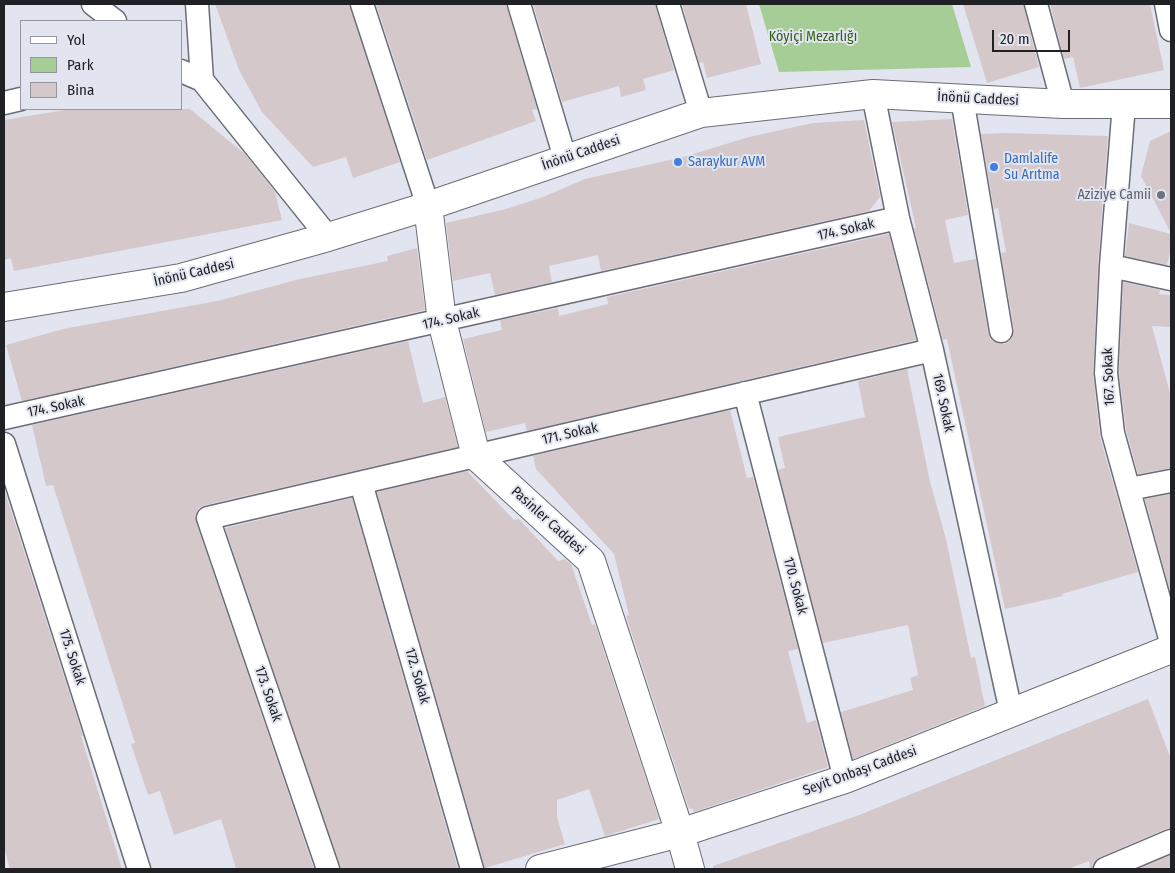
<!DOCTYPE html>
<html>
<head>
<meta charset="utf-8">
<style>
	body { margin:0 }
	#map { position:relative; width:1175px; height:873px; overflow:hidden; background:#e2e5ef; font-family:"Fira Sans Condensed",sans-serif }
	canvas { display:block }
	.frame { position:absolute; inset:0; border:5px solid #202125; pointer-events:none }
	.legend { position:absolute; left:20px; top:20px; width:162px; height:90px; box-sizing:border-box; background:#e2e5ef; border:1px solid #94979e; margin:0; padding:6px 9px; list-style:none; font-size:15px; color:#202125 }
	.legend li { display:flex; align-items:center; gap:10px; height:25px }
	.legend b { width:25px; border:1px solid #94979e }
	.scale { position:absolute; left:992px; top:30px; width:78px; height:22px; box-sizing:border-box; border:2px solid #202125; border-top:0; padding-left:6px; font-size:15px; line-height:18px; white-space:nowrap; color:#202125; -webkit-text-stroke:4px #e2e5ef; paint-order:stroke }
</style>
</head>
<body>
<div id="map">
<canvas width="1175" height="873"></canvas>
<div class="frame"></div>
<ul class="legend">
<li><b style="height:6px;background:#fff"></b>Yol</li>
<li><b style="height:14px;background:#a7cd96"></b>Park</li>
<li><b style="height:14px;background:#d4c8cb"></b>Bina</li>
</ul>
<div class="scale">20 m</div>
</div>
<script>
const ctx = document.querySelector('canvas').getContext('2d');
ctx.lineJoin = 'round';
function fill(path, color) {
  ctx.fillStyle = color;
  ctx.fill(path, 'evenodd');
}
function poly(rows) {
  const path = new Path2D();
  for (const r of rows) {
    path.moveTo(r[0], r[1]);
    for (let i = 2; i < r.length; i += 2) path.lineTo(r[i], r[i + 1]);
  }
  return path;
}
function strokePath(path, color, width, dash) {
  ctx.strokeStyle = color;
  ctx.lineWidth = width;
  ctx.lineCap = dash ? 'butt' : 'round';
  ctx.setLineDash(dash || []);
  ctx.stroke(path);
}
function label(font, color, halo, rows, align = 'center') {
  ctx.font = font + ' "Fira Sans Condensed",sans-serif';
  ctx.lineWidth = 4;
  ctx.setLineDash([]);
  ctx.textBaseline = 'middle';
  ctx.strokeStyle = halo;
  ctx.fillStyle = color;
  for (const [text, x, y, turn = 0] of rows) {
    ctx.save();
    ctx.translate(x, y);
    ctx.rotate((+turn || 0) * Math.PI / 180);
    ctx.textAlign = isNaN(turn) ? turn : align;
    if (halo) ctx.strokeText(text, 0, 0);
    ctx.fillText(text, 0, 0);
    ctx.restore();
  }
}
fill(poly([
	[759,4,952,4,971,67,779,72]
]), '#a7cd96');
fill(poly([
	[215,4,349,4,400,162,353,178,346,157,313,167,262,112,239,70],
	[376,4,506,4,537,109,532,110,536,121,427,160],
	[533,4,655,4,674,70,643,79,646,90,621,97,619,86,562,102],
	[682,4,746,4,761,64,707,78,703,62,699,63],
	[963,4,1023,4,1039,67,987,83],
	[1050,4,1150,4,1164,70,1080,88,1073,57,1064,59],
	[71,109,190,109,245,154,275,192,282,220,14,271,11,258,4,260,4,120],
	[952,119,968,215,945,220,954,263,976,259,988,333,991,340,997,343,1004,344,1010,341,1013,335,1014,329,1001,253,1006,252,998,208,994,209,981,134,1005,133,1108,136,1098,265,1093,374,1100,437,1138,572,1062,594,1063,596,1005,609,947,339,943,340,914,228,916,228,892,122],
	[864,120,880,197,869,211,601,271,598,255,549,266,552,282,495,295,490,273,453,281,446,223,506,209,543,197,585,179,683,157,749,137,813,123],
	[1171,131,1171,233,1141,176,1150,141],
	[1129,223,1171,234,1171,248,1167,265,1125,256],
	[889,234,916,340,527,431,525,423,486,432,463,339,502,330,500,320,558,308,559,316,608,304,607,297],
	[417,248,425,310,22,401,6,345,63,329,217,301,300,279,388,261,387,256],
	[1123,282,1160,290,1159,294,1171,295,1171,327,1152,326,1171,397,1171,468,1138,474,1126,430,1119,373],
	[408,341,423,403,445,397,458,447,205,505,199,508,195,515,196,522,314,869,236,869,221,819,174,835,160,791,148,795,131,744,135,743,53,485,46,486,32,425],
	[907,369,930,482,946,539,971,658,975,657,985,706,853,759,841,712,913,690,910,678,918,675,908,625,823,643,778,470,785,468,778,437,865,417,858,381],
	[730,410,747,478,753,477,798,649,788,651,807,723,816,720,828,767,694,812,692,808,689,809,626,616,629,615,614,554,536,469,533,456],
	[467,471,514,520,519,519,558,561,565,559,571,564,592,625,595,624,659,819,605,836,589,789,557,800,557,817,565,844,485,868,377,492],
	[4,489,83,736,81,736,122,869,10,869,4,847],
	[1171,494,1171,594,1145,499],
	[352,498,458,869,341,869,225,528],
	[1148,699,1171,759,1171,828,1166,829,1100,857,1094,862,1092,869,1090,869,1089,861,1068,869,713,869,713,866,859,815],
	[1171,855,1171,869,1138,869]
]), '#d4c8cb');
const minor = poly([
	[93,4,115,21],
	[197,4,202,80],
	[362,4,428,206],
	[519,4,565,158],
	[668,4,701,113],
	[1036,4,1063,104],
	[1166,4,1171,30],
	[181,71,202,80,328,237],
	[873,94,898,218,932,350,1011,712],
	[962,98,1001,331],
	[4,103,21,99],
	[1124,104,1111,266,1106,373,1113,433,1171,642],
	[1111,266,1171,279],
	[745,393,845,779],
	[4,418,898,218],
	[4,444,139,869],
	[361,483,472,869],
	[1129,489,1171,481],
	[328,869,208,518,932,350],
	[1105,869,1171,841]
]);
const tertiary = poly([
	[428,206,442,321,476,456,591,561,680,833,690,869],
	[540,869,680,833,845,779,1171,649]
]);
const secondary = poly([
	[4,307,181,278,328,237,428,206,701,113,873,94,1063,104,1171,104]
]);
strokePath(minor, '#6b6d76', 25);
strokePath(tertiary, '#6b6d76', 30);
strokePath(secondary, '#6b6d76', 30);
strokePath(minor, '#fff', 22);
strokePath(tertiary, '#fff', 28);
strokePath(secondary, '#fff', 28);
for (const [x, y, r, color] of [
	[678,162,5,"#3f7fe0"],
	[994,167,5,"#3f7fe0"],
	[1161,195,5,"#6b7280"]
]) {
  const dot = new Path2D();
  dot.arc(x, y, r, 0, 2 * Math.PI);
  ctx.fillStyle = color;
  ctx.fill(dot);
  strokePath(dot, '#e2e5ef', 2);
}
label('14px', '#325e19', '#e2e5ef', [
	["Köyiçi Mezarlığı",813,37]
]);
label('14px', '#202125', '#e2e5ef', [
	["İnönü Caddesi",978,99,3],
	["İnönü Caddesi",581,153,-19],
	["174. Sokak",846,230,-13],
	["İnönü Caddesi",194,273,-13],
	["174. Sokak",451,319,-13],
	["167. Sokak",1109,377,-92],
	["169. Sokak",943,403,78],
	["174. Sokak",56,407,-12],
	["171. Sokak",570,434,-13],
	["Pasinler Caddesi",548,521,42],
	["170. Sokak",795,586,75],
	["175. Sokak",72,657,72],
	["172. Sokak",417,676,74],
	["173. Sokak",268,694,71],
	["Seyit Onbaşı Caddesi",860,771,-20]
]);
label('14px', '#366cbe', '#e2e5ef', [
	["Damlalife",1004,159],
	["Su Arıtma",1004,175],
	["Saraykur AVM",688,162]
], 'left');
label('14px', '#5b616d', '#e2e5ef', [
	["Aziziye Camii",1151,195]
], 'right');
</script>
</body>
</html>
